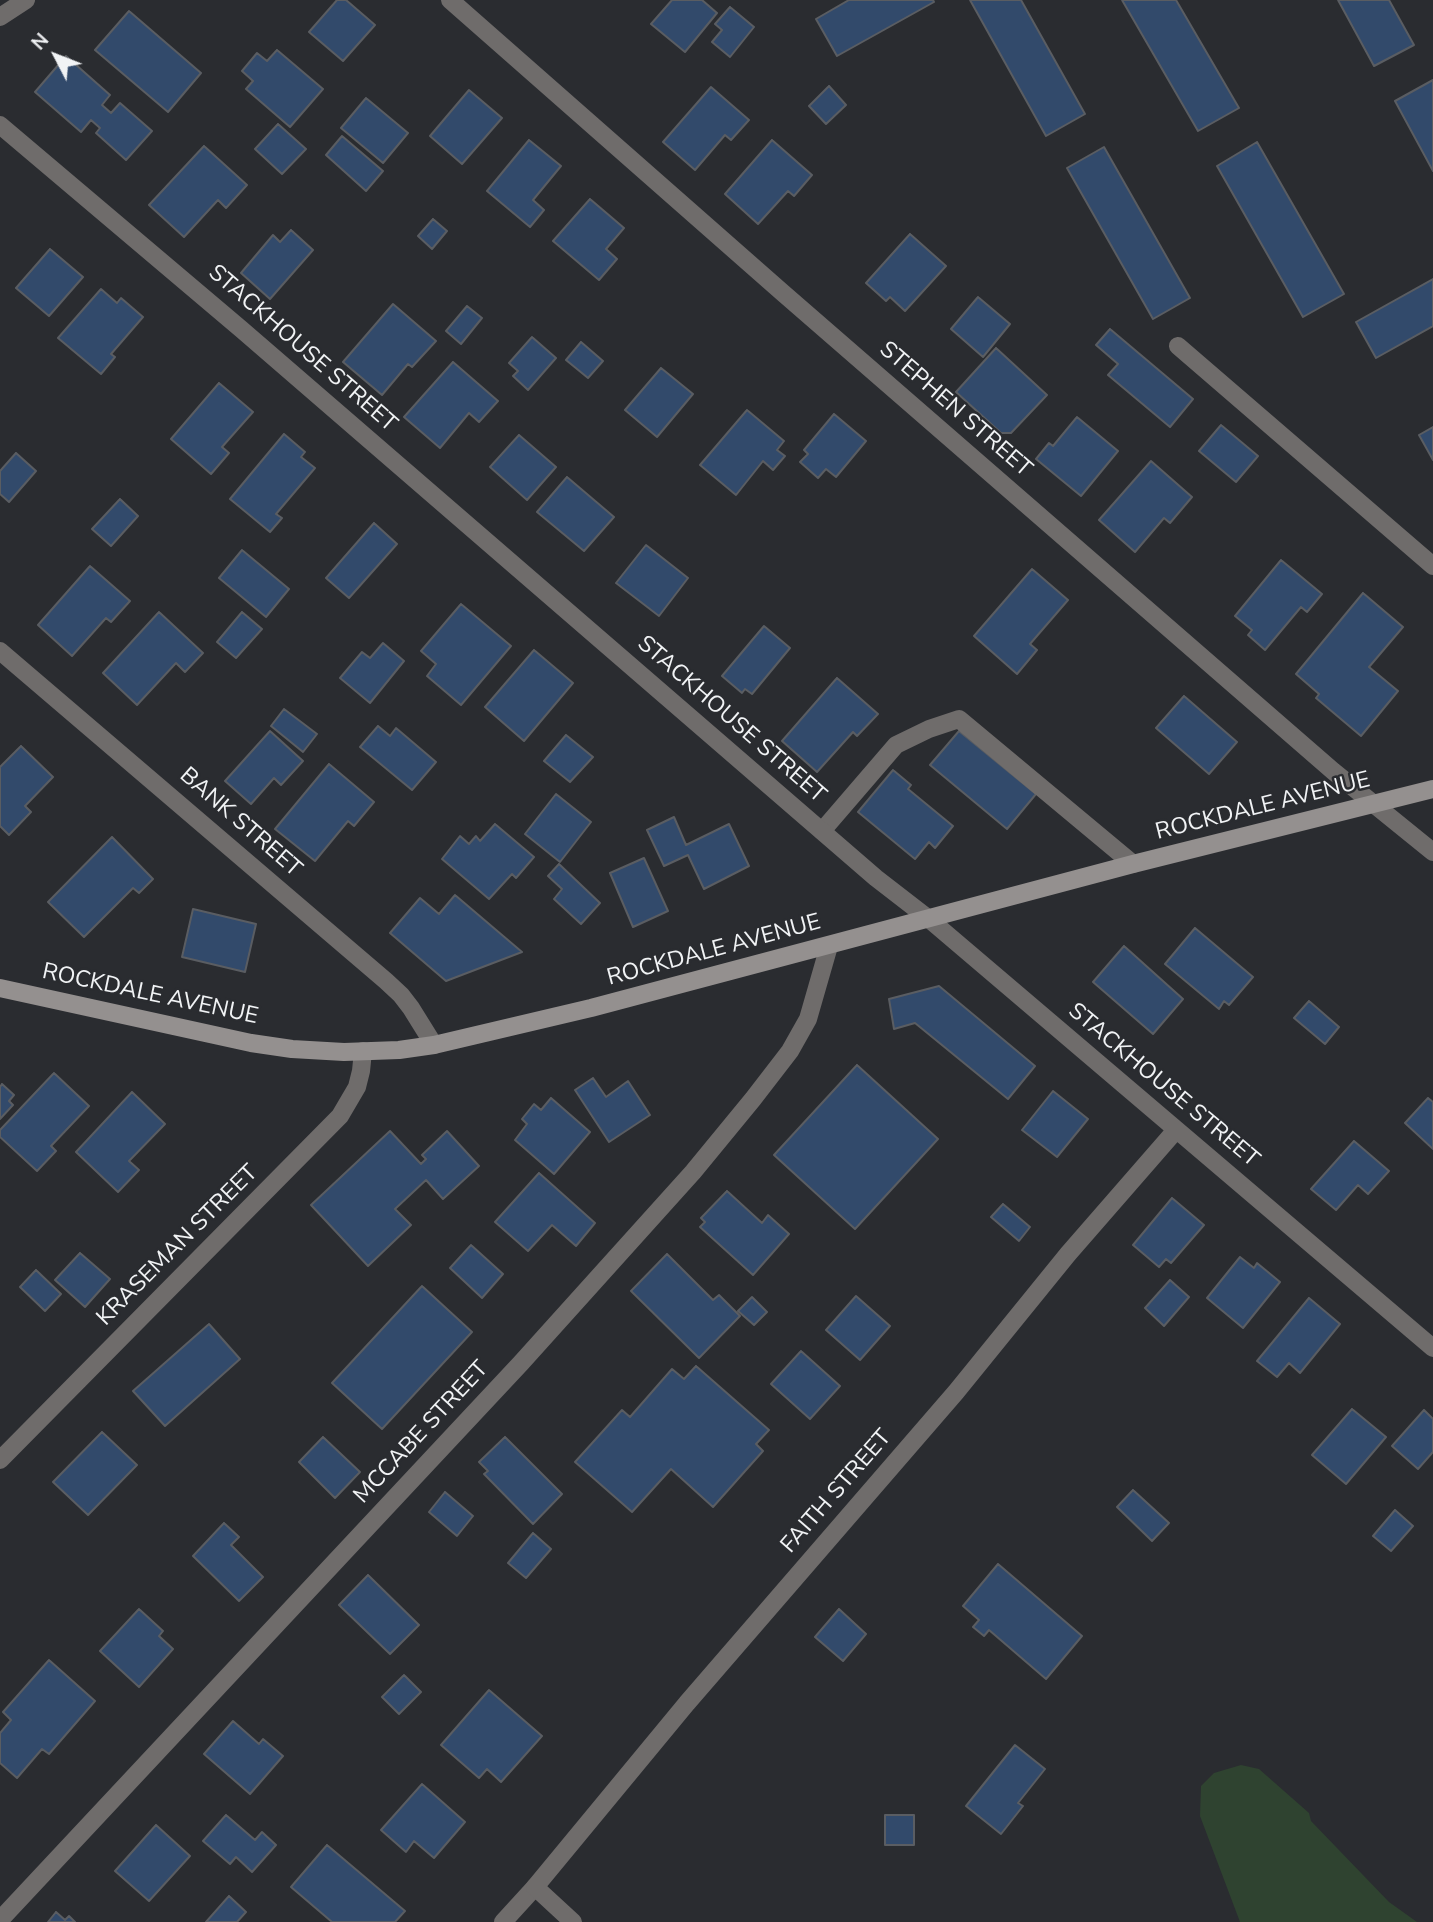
<!DOCTYPE html>
<html>
<head>
<meta charset="utf-8">
<style>
	body { margin:0 }
	#map { position:relative; width:1433px; height:1922px; overflow:hidden; background:#2a2c30; font-family:"Nunito Sans",sans-serif }
	canvas { display:block }
	.north { position:absolute; left:21px; top:21px; width:70px; height:70px; -webkit-text-stroke:5px #2a2c30; paint-order:stroke; rotate:312deg; font-size:19px; font-weight:700; line-height:28px; text-align:center; color:#f1f3f5 }
	.north::after { content:''; display:block; margin:auto; width:24px; height:32px; background:#f1f3f5; clip-path:polygon(50% 0,100% 100%,50% 72%,0 100%) }
</style>
</head>
<body>
<div id="map">
<canvas width="1433" height="1922"></canvas>
<div class="north">N</div>
</div>
<script>
const ctx = document.querySelector('canvas').getContext('2d');
ctx.lineJoin = 'round';
function fill(path, color) {
  ctx.fillStyle = color;
  ctx.fill(path, 'evenodd');
}
function poly(rows) {
  const path = new Path2D();
  for (const r of rows) {
    path.moveTo(r[0], r[1]);
    for (let i = 2; i < r.length; i += 2) path.lineTo(r[i], r[i + 1]);
  }
  return path;
}
function strokePath(path, color, width, dash) {
  ctx.strokeStyle = color;
  ctx.lineWidth = width;
  ctx.lineCap = dash ? 'butt' : 'round';
  ctx.setLineDash(dash || []);
  ctx.stroke(path);
}
function label(font, color, halo, rows, align = 'center') {
  ctx.font = font + ' "Nunito Sans",sans-serif';
  ctx.lineWidth = 5;
  ctx.setLineDash([]);
  ctx.textBaseline = 'middle';
  ctx.strokeStyle = halo;
  ctx.fillStyle = color;
  for (const [text, x, y, turn = 0] of rows) {
    ctx.save();
    ctx.translate(x, y);
    ctx.rotate((+turn || 0) * Math.PI / 180);
    ctx.textAlign = isNaN(turn) ? turn : align;
    if (halo) ctx.strokeText(text, 0, 0);
    ctx.fillText(text, 0, 0);
    ctx.restore();
  }
}
fill(poly([
	[1241,1765,1259,1769,1309,1813,1311,1821,1389,1902,1417,1922,1240,1922,1200,1816,1201,1786,1214,1773]
]), '#2f4330');
const building = poly([
	[337,0,346,0,375,25,343,61,309,32,337,0],
	[672,0,702,0,717,13,685,52,651,24,672,0],
	[849,0,933,0,934,2,837,56,816,19,849,0],
	[970,0,1021,0,1085,114,1046,136,970,0],
	[1122,0,1176,0,1239,108,1198,131,1122,0],
	[1338,0,1389,0,1414,45,1374,66,1338,0],
	[730,7,754,27,730,57,712,42,722,30,715,24,730,7],
	[129,11,201,73,168,112,95,50,129,11],
	[277,50,323,89,290,127,246,89,253,81,242,71,257,53,267,61,277,50],
	[66,56,110,95,102,105,111,113,120,103,152,131,126,160,96,133,100,128,91,120,81,132,35,92,66,56],
	[1433,80,1433,171,1395,101,1433,80],
	[829,86,846,105,826,124,809,106,829,86],
	[711,87,749,120,731,140,725,135,695,170,663,142,711,87],
	[469,90,502,118,462,164,430,136,469,90],
	[366,98,408,133,383,163,341,128,366,98],
	[278,124,306,149,282,174,255,149,278,124],
	[342,136,383,171,366,191,326,155,342,136],
	[529,140,561,166,533,200,544,210,530,227,487,191,529,140],
	[772,140,812,175,794,196,788,191,758,224,725,194,772,140],
	[1257,142,1344,294,1303,317,1217,166,1257,142],
	[204,146,247,185,226,208,218,200,184,237,149,205,204,146],
	[1104,147,1190,298,1153,319,1067,168,1104,147],
	[590,199,624,228,606,249,617,259,599,280,553,241,590,199],
	[433,219,447,231,432,249,418,236,433,219],
	[291,230,313,250,270,299,241,273,273,235,280,242,291,230],
	[910,234,946,266,905,311,890,297,886,301,866,283,910,234],
	[50,249,83,277,49,316,16,288,50,249],
	[1433,279,1433,326,1376,358,1356,322,1433,279],
	[101,289,117,303,121,298,143,317,111,354,115,357,101,374,58,338,101,289],
	[978,297,1010,324,983,357,951,329,978,297],
	[393,304,436,341,412,367,408,364,382,395,343,362,393,304],
	[467,306,482,318,461,344,446,331,467,306],
	[1110,329,1193,399,1170,427,1108,375,1118,364,1096,345,1110,329],
	[532,337,556,358,528,390,513,376,518,371,509,363,532,337],
	[581,342,603,361,588,378,566,360,581,342],
	[996,348,1047,395,1011,433,1001,433,956,392,996,348],
	[453,362,498,401,479,422,469,413,440,448,404,417,453,362],
	[661,368,693,394,657,437,625,410,661,368],
	[219,383,253,412,222,447,229,453,211,474,171,439,219,383],
	[747,410,784,441,777,450,785,456,773,470,763,461,736,495,700,465,747,410],
	[834,414,866,441,836,477,826,469,818,478,800,462,808,454,804,450,834,414],
	[1077,417,1118,451,1081,496,1036,459,1049,443,1053,446,1077,417],
	[1221,425,1258,456,1236,482,1199,451,1221,425],
	[1433,427,1433,460,1419,435,1433,427],
	[284,434,305,452,301,457,315,468,276,514,282,518,270,532,230,499,284,434],
	[519,435,556,467,527,500,490,467,519,435],
	[16,453,36,471,9,502,0,494,0,471,16,453],
	[1151,461,1192,497,1170,523,1164,518,1135,552,1099,520,1151,461],
	[567,477,614,517,584,551,537,512,567,477],
	[120,499,138,516,111,546,92,529,120,499],
	[374,523,397,544,349,598,326,578,374,523],
	[646,545,688,578,659,616,616,583,646,545],
	[242,550,289,589,266,617,219,578,242,550],
	[1281,560,1322,594,1307,612,1301,607,1265,650,1248,635,1252,630,1235,616,1281,560],
	[90,566,130,601,111,622,106,618,72,656,38,625,90,566],
	[1032,569,1068,600,1030,644,1037,650,1017,674,974,636,1032,569],
	[1363,593,1403,627,1369,667,1398,691,1361,736,1316,698,1319,694,1296,674,1363,593],
	[461,604,511,646,461,705,427,676,436,664,421,651,461,604],
	[159,612,203,653,185,672,176,663,137,705,103,673,159,612],
	[242,612,262,629,236,658,217,642,242,612],
	[764,626,790,648,752,694,745,689,742,693,722,676,764,626],
	[383,643,404,661,370,703,340,678,362,652,370,658,383,643],
	[534,650,573,683,524,741,485,707,534,650],
	[837,678,878,714,857,736,853,732,817,772,782,741,837,678],
	[1184,696,1237,742,1209,774,1156,728,1184,696],
	[284,709,317,734,303,752,271,726,284,709],
	[378,726,390,736,396,728,436,762,412,790,360,747,378,726],
	[270,731,303,761,281,785,274,778,251,804,225,781,270,731],
	[959,731,1036,794,1007,829,930,765,959,731],
	[566,735,593,757,570,782,544,761,566,735],
	[21,746,53,777,25,806,31,812,9,835,0,826,0,767,21,746],
	[329,764,374,802,354,826,348,821,315,861,275,829,329,764],
	[893,770,911,785,908,789,953,826,935,848,929,842,915,859,858,812,893,770],
	[556,794,591,822,560,862,525,834,556,794],
	[674,817,686,845,729,824,749,866,704,889,688,855,664,866,647,830,674,817],
	[495,824,534,857,516,878,512,874,489,899,442,859,460,836,469,844,476,836,480,841,495,824],
	[112,837,153,879,139,893,133,888,84,937,48,902,112,837],
	[644,858,668,911,633,927,610,873,644,858],
	[559,864,600,903,581,924,554,899,562,889,548,876,559,864],
	[455,895,522,952,446,981,390,933,420,898,439,914,455,895],
	[193,909,256,924,245,972,182,957,193,909],
	[1195,928,1253,977,1229,1005,1224,1001,1219,1009,1165,964,1195,928],
	[1124,946,1183,999,1153,1034,1093,982,1124,946],
	[939,986,1035,1066,1008,1099,915,1023,894,1029,889,999,939,986],
	[1309,1001,1339,1027,1325,1044,1294,1018,1309,1001],
	[857,1065,938,1139,855,1229,774,1155,857,1065],
	[54,1073,89,1106,51,1146,56,1151,37,1171,0,1137,0,1130,54,1073],
	[593,1078,606,1097,628,1081,650,1115,609,1142,575,1090,593,1078],
	[2,1084,14,1095,9,1101,13,1105,0,1119,0,1087,2,1084],
	[1053,1091,1088,1119,1057,1157,1022,1130,1053,1091],
	[132,1092,165,1124,129,1161,139,1170,118,1192,76,1152,132,1092],
	[551,1098,590,1132,554,1174,515,1140,527,1124,522,1119,534,1104,541,1110,551,1098],
	[1428,1098,1433,1102,1433,1149,1405,1123,1428,1098],
	[390,1131,421,1164,426,1159,422,1155,447,1131,479,1166,443,1199,426,1180,395,1209,411,1225,368,1266,311,1205,390,1131],
	[1354,1141,1389,1171,1368,1194,1358,1185,1336,1210,1311,1189,1354,1141],
	[539,1173,595,1223,576,1246,552,1225,528,1251,495,1222,539,1173],
	[727,1191,762,1223,768,1215,789,1234,753,1275,700,1227,705,1222,701,1218,727,1191],
	[1172,1198,1204,1225,1171,1263,1166,1259,1159,1267,1133,1245,1172,1198],
	[1003,1204,1030,1227,1019,1241,991,1217,1003,1204],
	[471,1245,503,1274,482,1298,450,1268,471,1245],
	[80,1253,110,1279,85,1307,55,1280,80,1253],
	[667,1254,713,1300,719,1295,740,1316,699,1358,631,1291,667,1254],
	[1240,1257,1254,1268,1257,1263,1280,1282,1243,1328,1207,1298,1240,1257],
	[36,1270,61,1294,45,1311,20,1287,36,1270],
	[1170,1280,1189,1297,1164,1326,1145,1308,1170,1280],
	[422,1286,472,1332,382,1429,332,1383,422,1286],
	[856,1296,890,1326,860,1360,826,1330,856,1296],
	[752,1297,767,1312,754,1325,738,1311,752,1297],
	[1309,1298,1340,1324,1300,1373,1289,1363,1277,1377,1257,1361,1309,1298],
	[209,1324,240,1359,165,1426,133,1391,209,1324],
	[801,1351,840,1386,810,1419,771,1384,801,1351],
	[696,1366,769,1430,756,1444,763,1451,713,1507,671,1469,632,1512,575,1462,622,1410,630,1417,672,1369,684,1379,696,1366],
	[1352,1409,1386,1437,1346,1484,1312,1455,1352,1409],
	[1424,1410,1433,1419,1433,1452,1418,1469,1392,1446,1424,1410],
	[102,1432,137,1465,88,1515,53,1482,102,1432],
	[323,1437,360,1472,335,1498,299,1462,323,1437],
	[505,1437,562,1494,533,1524,484,1474,488,1471,479,1462,505,1437],
	[1133,1490,1169,1523,1152,1541,1117,1507,1133,1490],
	[445,1492,473,1516,457,1536,429,1512,445,1492],
	[1395,1510,1413,1526,1391,1551,1373,1536,1395,1510],
	[224,1523,239,1537,231,1545,263,1577,239,1601,193,1556,224,1523],
	[533,1533,551,1549,526,1578,508,1563,533,1533],
	[998,1564,1082,1636,1046,1679,989,1630,984,1636,973,1627,979,1620,963,1606,998,1564],
	[368,1575,419,1625,390,1654,339,1605,368,1575],
	[139,1609,163,1631,159,1636,173,1649,139,1687,100,1651,139,1609],
	[839,1609,866,1634,843,1661,815,1637,839,1609],
	[49,1660,95,1701,49,1754,42,1749,17,1778,0,1763,0,1733,11,1720,3,1712,49,1660],
	[404,1675,421,1692,399,1714,382,1697,404,1675],
	[489,1690,542,1736,501,1782,487,1769,479,1778,441,1745,489,1690],
	[233,1721,259,1744,263,1739,283,1756,250,1794,204,1754,233,1721],
	[1015,1745,1045,1769,1018,1803,1023,1806,1001,1834,966,1806,1015,1745],
	[422,1784,465,1822,434,1858,414,1841,406,1852,381,1830,422,1784],
	[226,1815,255,1840,262,1832,276,1845,252,1872,236,1857,230,1864,203,1841,226,1815],
	[885,1815,914,1815,914,1845,885,1845,885,1815],
	[156,1825,190,1856,149,1901,115,1871,156,1825],
	[327,1845,405,1911,395,1922,332,1922,291,1887,327,1845],
	[229,1896,246,1912,237,1922,206,1922,229,1896],
	[56,1912,65,1920,69,1916,75,1922,48,1922,56,1912]
]);
fill(building, '#324a6b');
strokePath(building, '#5a5d62', 2);
strokePath(poly([
	[1178,346,1433,566],
	[822,831,896,745,929,729,959,719,1133,864],
	[503,1922,535,1887]
]), '#6f6c6b', 18);
strokePath(poly([
	[450,0,783,293,1333,771,1433,852],
	[0,17,26,0],
	[0,125,241,329,876,878,929,919,1433,1348],
	[0,651,386,981,401,995,411,1008,434,1045],
	[0,1460,340,1116,357,1087,361,1071,363,1051],
	[0,1920,521,1363,693,1172,753,1099,790,1051,808,1019,829,946],
	[573,1922,535,1887,687,1703,956,1392,1068,1254,1176,1130]
]), '#6f6c6b', 18);
strokePath(poly([
	[0,988,251,1043,292,1049,344,1052,399,1050,434,1045,591,1008,1133,864,1433,789]
]), '#94908f', 18);
label('23px', '#f1f3f5', '#2a2c30', [
	["STACKHOUSE STREET",302,349,41],
	["STEPHEN STREET",955,410,41],
	["STACKHOUSE STREET",731,720,41],
	["ROCKDALE AVENUE",1263,807,-14],
	["BANK STREET",240,823,41],
	["ROCKDALE AVENUE",714,951,-15],
	["ROCKDALE AVENUE",150,995,12],
	["STACKHOUSE STREET",1163,1086,40],
	["KRASEMAN STREET",178,1246,-45],
	["MCCABE STREET",422,1433,-47],
	["FAITH STREET",837,1492,-49]
]);
</script>
</body>
</html>
